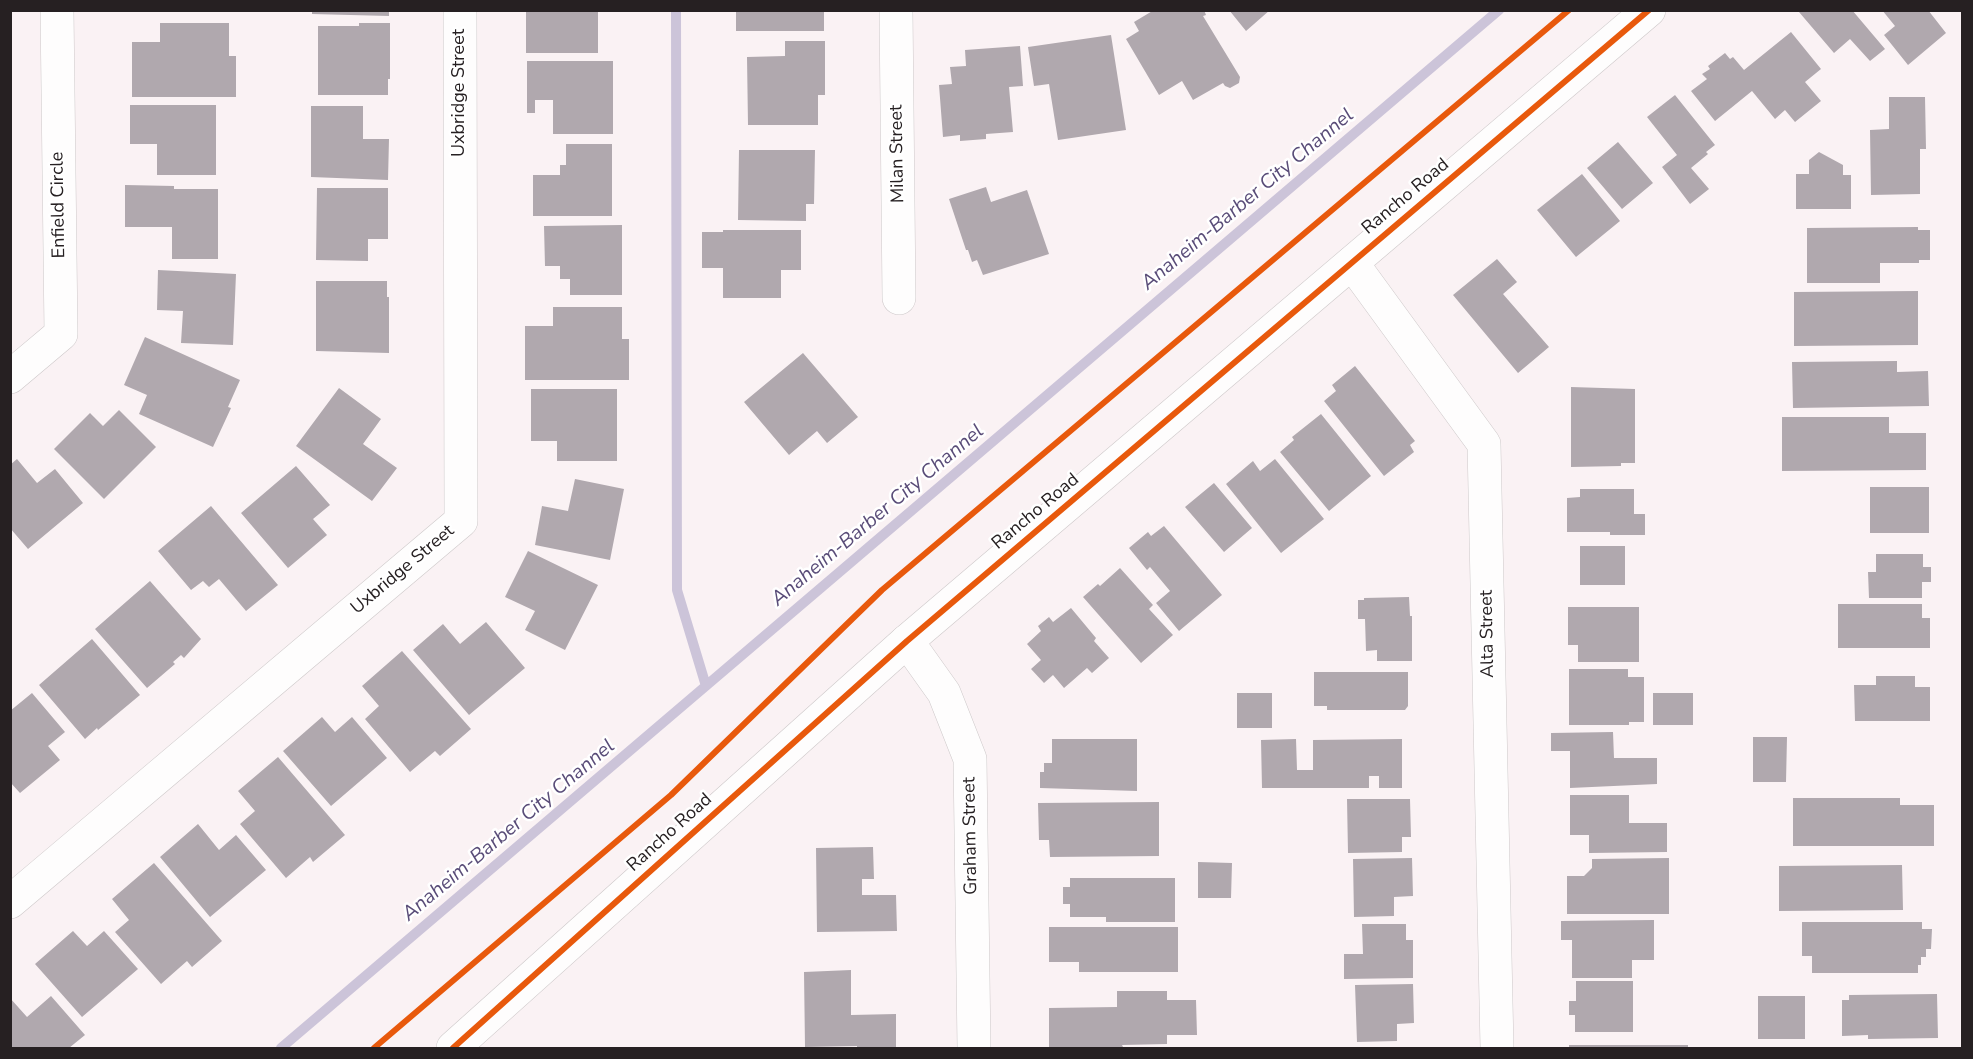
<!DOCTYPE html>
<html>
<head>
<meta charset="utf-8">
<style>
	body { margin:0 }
	#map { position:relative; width:1973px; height:1059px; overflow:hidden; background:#faf2f4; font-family:"Nunito Sans",sans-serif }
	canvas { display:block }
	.frame { position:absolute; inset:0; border:12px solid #262022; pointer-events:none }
</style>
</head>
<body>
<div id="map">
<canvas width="1973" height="1059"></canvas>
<div class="frame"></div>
</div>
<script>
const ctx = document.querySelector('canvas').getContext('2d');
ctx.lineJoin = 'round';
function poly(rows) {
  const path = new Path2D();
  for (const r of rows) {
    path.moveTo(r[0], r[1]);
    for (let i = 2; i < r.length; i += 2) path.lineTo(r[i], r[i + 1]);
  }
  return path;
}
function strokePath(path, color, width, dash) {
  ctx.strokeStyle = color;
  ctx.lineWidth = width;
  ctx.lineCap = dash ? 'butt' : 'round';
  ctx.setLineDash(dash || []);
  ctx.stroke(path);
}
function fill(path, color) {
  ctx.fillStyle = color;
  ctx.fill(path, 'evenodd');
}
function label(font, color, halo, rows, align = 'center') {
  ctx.font = font + ' "Nunito Sans",sans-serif';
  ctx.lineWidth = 5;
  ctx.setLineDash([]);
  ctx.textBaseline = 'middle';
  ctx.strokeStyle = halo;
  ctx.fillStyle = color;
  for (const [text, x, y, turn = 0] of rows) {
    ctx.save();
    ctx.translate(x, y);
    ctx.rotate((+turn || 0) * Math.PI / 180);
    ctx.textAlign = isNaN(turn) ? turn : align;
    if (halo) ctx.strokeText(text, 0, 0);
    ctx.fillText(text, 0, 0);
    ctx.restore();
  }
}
strokePath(poly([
	[676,10,677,590,706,686],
	[281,1048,1499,10]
]), '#ccc4d9', 10);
fill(poly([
	[312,10,389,10,389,16,312,14],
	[526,10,598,10,598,53,526,53],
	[736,10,824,10,824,31,736,31],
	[1154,10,1204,10,1206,15,1203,16,1240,77,1239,83,1230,88,1225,86,1223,83,1193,100,1182,81,1159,95,1126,39,1139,31,1134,22],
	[1229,10,1270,10,1246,31],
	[1800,10,1852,10,1885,49,1870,61,1850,39,1834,53,1799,12],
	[1882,10,1928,10,1946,33,1908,65,1884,35,1895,26],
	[160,23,229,23,229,56,236,56,236,97,132,97,132,42,160,42],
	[359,23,390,23,390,79,388,79,388,95,318,95,318,26,359,26],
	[1791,32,1821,69,1805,82,1821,101,1795,122,1785,110,1775,119,1752,91,1715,121,1691,91,1707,79,1702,74,1710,69,1708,66,1725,53,1730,59,1733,57,1744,70],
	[1111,35,1126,130,1058,140,1049,84,1034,86,1028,47],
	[785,41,825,41,825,95,818,95,818,125,748,125,747,57,785,56],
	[1020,46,1023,86,1009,87,1013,132,986,134,986,139,960,141,960,135,943,137,939,85,952,84,950,67,966,66,965,50],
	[527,61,613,61,613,134,553,134,553,100,535,100,535,113,527,113],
	[1675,95,1715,145,1706,152,1708,154,1691,168,1709,189,1690,204,1662,167,1677,155,1647,117],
	[1889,97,1925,97,1926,149,1920,149,1920,194,1871,195,1870,130,1889,129],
	[130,105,216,105,216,175,157,175,157,144,130,144],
	[311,106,363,106,363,139,389,139,388,180,311,177],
	[1618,142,1653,183,1622,209,1587,168],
	[566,144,612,144,612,216,533,216,533,175,560,175,560,165,566,165],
	[739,150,815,150,814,204,806,204,806,221,738,220],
	[1819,152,1843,165,1843,175,1851,175,1851,209,1796,209,1796,174,1809,174,1809,160],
	[1582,174,1620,221,1576,257,1537,210],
	[125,185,174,186,174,189,218,189,218,259,172,259,172,227,125,227],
	[986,187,991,202,1027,190,1049,254,983,275,977,260,972,262,968,250,966,250,949,199],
	[317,188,388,188,388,239,368,239,368,261,316,260],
	[622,225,622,295,570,295,570,279,560,279,560,266,545,266,544,226],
	[1918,227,1918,230,1930,230,1930,260,1919,260,1919,263,1880,263,1880,283,1807,283,1807,228],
	[723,230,801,230,801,270,781,270,781,298,723,298,723,268,702,268,702,232,723,232],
	[1497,259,1517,282,1503,294,1549,347,1518,373,1453,295],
	[158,270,236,274,233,345,181,343,183,311,157,310],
	[316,281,387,281,387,297,389,297,389,353,316,351],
	[1918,291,1918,345,1794,346,1794,292],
	[553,307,622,307,622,339,629,339,629,380,525,380,525,326,553,326],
	[145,337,240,380,228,407,231,408,213,447,139,414,147,395,124,385],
	[803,353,858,417,827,443,817,431,789,455,744,402],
	[1897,361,1897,372,1928,371,1929,406,1793,408,1792,362],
	[1355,366,1415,441,1410,445,1414,452,1384,476,1324,401,1336,391,1332,385],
	[1571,387,1635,389,1635,463,1621,463,1621,466,1571,467],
	[339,388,381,419,363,444,397,468,372,501,296,446],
	[531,389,617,389,617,461,557,461,557,441,531,441],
	[119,410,156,447,104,499,54,449,90,413,103,426],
	[1321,414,1371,476,1329,511,1280,452,1294,440,1292,437],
	[1782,417,1889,417,1889,433,1926,433,1926,470,1782,471],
	[17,459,37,483,55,469,83,503,28,549,10,528,10,465],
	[1275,459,1324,519,1281,553,1226,484,1253,461,1260,471],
	[296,466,330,505,313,519,327,535,288,568,241,513],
	[575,479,624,489,610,560,535,545,542,506,568,511],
	[1214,483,1252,528,1224,552,1185,507],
	[1870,487,1929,487,1929,533,1870,533],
	[1580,489,1634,489,1634,514,1645,514,1645,535,1610,535,1610,532,1567,532,1567,498,1580,497],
	[211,506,278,585,246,611,219,579,209,587,203,581,191,590,158,551],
	[1164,526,1222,595,1179,631,1156,603,1170,591,1150,567,1147,570,1129,548,1148,532,1151,536],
	[1580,546,1625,546,1625,585,1580,585],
	[528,551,598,585,565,650,525,630,535,611,505,597],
	[1876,554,1923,554,1923,567,1931,567,1931,582,1922,582,1922,598,1869,598,1868,572,1876,572],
	[1120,568,1153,605,1149,609,1173,635,1141,663,1083,597,1098,584,1100,586],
	[150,581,201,639,184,658,181,655,173,662,175,664,147,688,95,629],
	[1409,597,1410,616,1412,616,1412,661,1377,661,1377,650,1366,651,1365,619,1358,619,1358,600,1364,600,1364,598],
	[1838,604,1922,604,1922,618,1930,618,1930,648,1838,648],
	[1568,607,1639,607,1639,662,1578,662,1578,645,1568,645],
	[1071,608,1096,638,1094,641,1109,658,1092,673,1087,668,1064,688,1053,675,1044,683,1031,669,1041,660,1027,644,1041,631,1038,626,1049,617,1053,622],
	[486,622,525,668,469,715,413,650,443,624,460,644],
	[92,639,140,695,98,730,97,728,85,739,39,685],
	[402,651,471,729,440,756,435,751,410,772,365,719,379,706,362,686],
	[1569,669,1628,669,1628,677,1644,677,1644,722,1629,722,1629,725,1569,725],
	[1314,672,1408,672,1408,706,1405,710,1327,710,1327,706,1314,706],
	[1876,676,1915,676,1915,687,1930,687,1930,721,1855,721,1854,685,1876,685],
	[32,693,65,732,48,746,60,760,20,793,10,782,10,711],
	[1237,693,1272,693,1272,728,1237,728],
	[1653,693,1693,693,1693,725,1653,725],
	[322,717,335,732,352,717,387,758,331,806,283,751],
	[1613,732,1614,758,1657,758,1657,784,1570,788,1570,751,1551,751,1551,733],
	[1753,737,1787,737,1786,782,1753,782],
	[1052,739,1137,739,1137,791,1040,788,1040,772,1044,772,1044,763,1052,763],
	[1296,739,1297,770,1313,770,1313,740,1402,739,1402,788,1379,788,1379,776,1369,776,1369,788,1262,788,1261,740],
	[278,757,345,835,313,862,310,857,286,878,240,824,255,811,238,791],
	[1570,795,1629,795,1629,823,1667,823,1667,852,1589,853,1589,835,1570,835],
	[1793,798,1900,798,1900,805,1934,805,1934,846,1793,846],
	[1347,799,1410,799,1411,837,1402,837,1402,852,1348,853],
	[1159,802,1159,856,1050,857,1049,840,1039,840,1038,803],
	[198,824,219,850,236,835,266,870,210,917,160,857],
	[873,847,874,879,862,879,862,895,896,895,897,931,817,932,816,848],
	[1412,858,1413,896,1394,897,1394,916,1354,917,1353,859],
	[1669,858,1669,914,1567,914,1567,876,1584,876,1592,868,1592,859],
	[1198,862,1232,863,1231,898,1198,898],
	[154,863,222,941,192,967,187,961,161,984,115,932,129,920,112,899],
	[1902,865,1903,910,1779,911,1779,866],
	[1070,878,1175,878,1175,922,1106,922,1106,917,1070,917,1070,904,1063,904,1063,887,1070,887],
	[1654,920,1654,960,1632,960,1632,978,1572,978,1572,940,1561,940,1561,921],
	[1802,922,1922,922,1922,929,1932,929,1931,949,1926,949,1926,957,1921,957,1921,965,1918,965,1918,973,1812,973,1812,956,1802,956],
	[1362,924,1406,924,1406,940,1413,940,1413,978,1344,979,1344,954,1363,954],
	[1049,927,1178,927,1178,972,1079,972,1079,962,1049,962],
	[73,931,87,946,104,931,138,969,82,1017,35,964],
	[851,970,851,1015,896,1014,896,1048,857,1048,857,1046,805,1047,804,972],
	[1576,981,1633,981,1633,1032,1575,1032,1575,1015,1569,1015,1569,1001,1576,1001],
	[1413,984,1414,1023,1397,1024,1397,1041,1357,1042,1355,985],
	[1117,991,1167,991,1167,1000,1196,1000,1197,1035,1167,1035,1167,1044,1122,1045,1123,1047,1049,1048,1049,1008,1117,1007],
	[1937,994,1938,1038,1868,1039,1868,1035,1842,1036,1842,1000,1849,1000,1849,995],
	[51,996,85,1035,69,1048,10,1048,10,998,27,1017],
	[1758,996,1805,996,1805,1039,1758,1039],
	[1569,1045,1688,1045,1688,1048,1569,1048]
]), '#b0a8ae');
const minor = poly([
	[896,10,899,298],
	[1352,263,1484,444,1497,1048],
	[10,377,61,334,57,10],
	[907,641,944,693,970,759,974,1048],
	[10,902,461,521,460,10]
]);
const tertiary = poly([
	[453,1048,907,641,1649,10]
]);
strokePath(minor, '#cdc8c9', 34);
strokePath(tertiary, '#cdc8c9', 34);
strokePath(minor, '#fefdfd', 33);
strokePath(tertiary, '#fefdfd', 33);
strokePath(poly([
	[374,1048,671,795,882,590,1569,10],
	[453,1048,907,641,1649,10]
]), '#e8590c', 6);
label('18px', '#262022', '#fff', [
	["Uxbridge Street",460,93,-90],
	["Milan Street",898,154,-91],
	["Rancho Road",1406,197,-40],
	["Enfield Circle",59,205,-91],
	["Rancho Road",1036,512,-40],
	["Uxbridge Street",403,570,-40],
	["Alta Street",1488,634,-91],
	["Rancho Road",670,833,-42],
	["Graham Street",971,836,-91]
]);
label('italic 20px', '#594c78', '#fff', [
	["Anaheim-Barber City Channel",1248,200,-40],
	["Anaheim-Barber City Channel",878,516,-40],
	["Anaheim-Barber City Channel",509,831,-40]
]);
</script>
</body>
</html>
